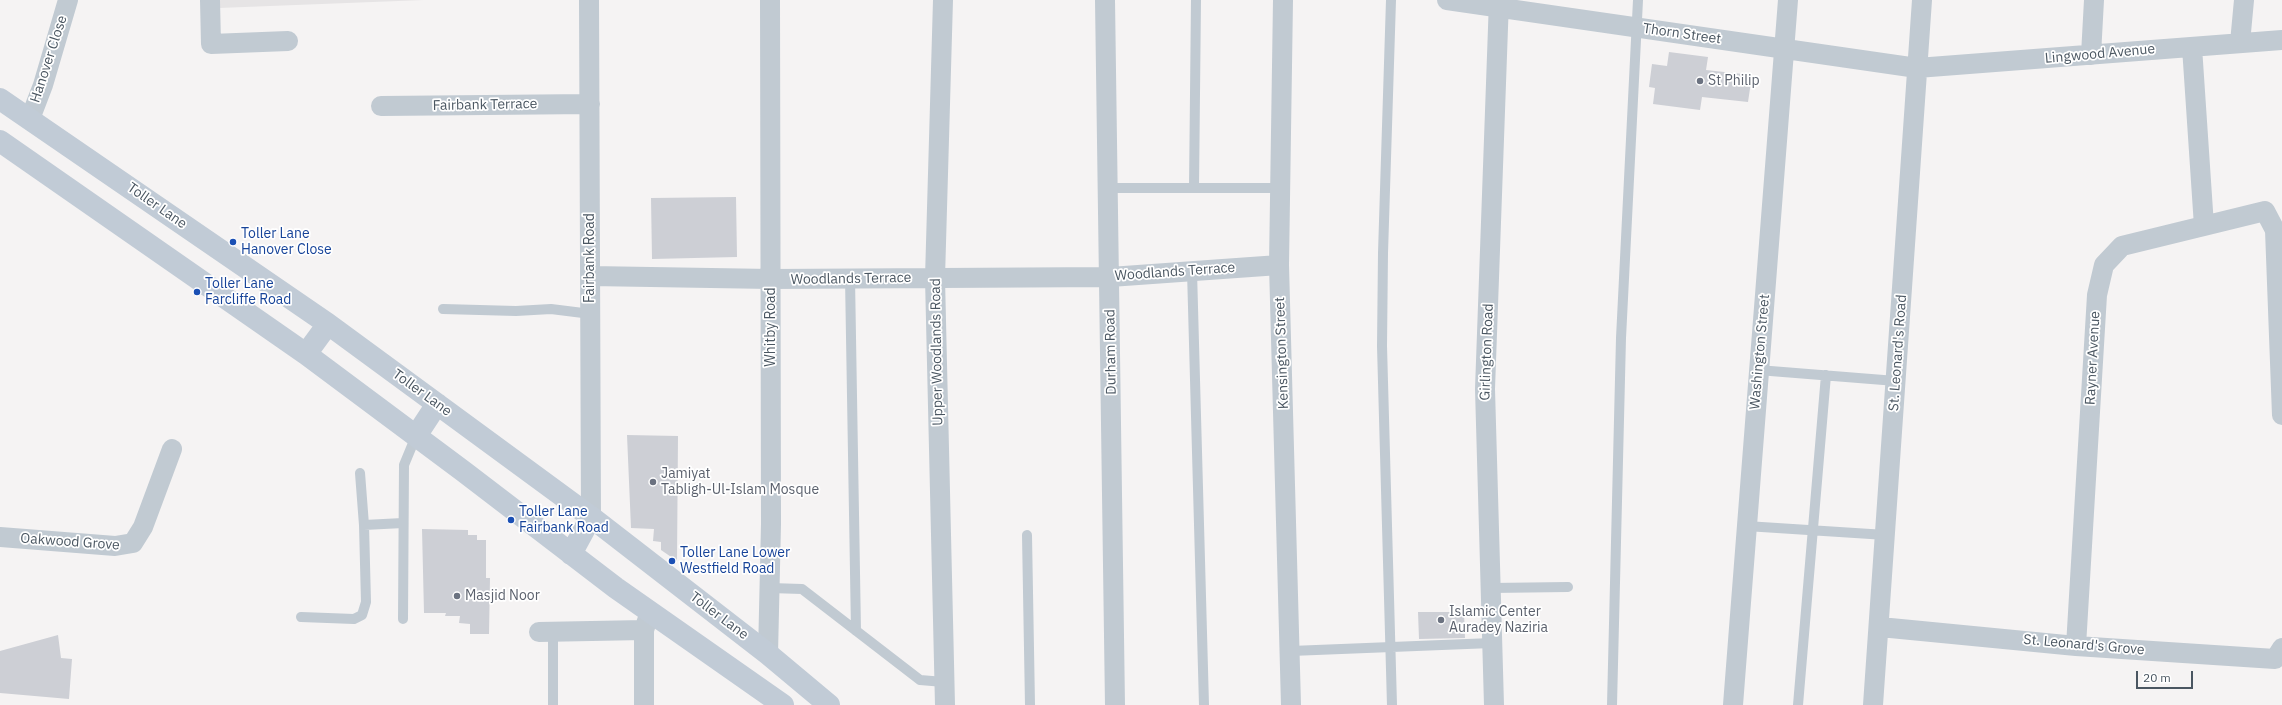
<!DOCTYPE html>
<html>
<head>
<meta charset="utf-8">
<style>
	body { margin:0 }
	#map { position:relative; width:2282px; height:705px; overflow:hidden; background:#f5f3f3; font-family:"IBM Plex Sans",sans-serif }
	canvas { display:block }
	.scale { position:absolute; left:2136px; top:671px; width:57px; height:18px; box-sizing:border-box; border:2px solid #4a5661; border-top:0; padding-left:5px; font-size:12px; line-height:14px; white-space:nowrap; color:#4a5661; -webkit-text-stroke:3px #fff; paint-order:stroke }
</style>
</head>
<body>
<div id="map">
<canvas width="2282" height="705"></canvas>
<div class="scale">20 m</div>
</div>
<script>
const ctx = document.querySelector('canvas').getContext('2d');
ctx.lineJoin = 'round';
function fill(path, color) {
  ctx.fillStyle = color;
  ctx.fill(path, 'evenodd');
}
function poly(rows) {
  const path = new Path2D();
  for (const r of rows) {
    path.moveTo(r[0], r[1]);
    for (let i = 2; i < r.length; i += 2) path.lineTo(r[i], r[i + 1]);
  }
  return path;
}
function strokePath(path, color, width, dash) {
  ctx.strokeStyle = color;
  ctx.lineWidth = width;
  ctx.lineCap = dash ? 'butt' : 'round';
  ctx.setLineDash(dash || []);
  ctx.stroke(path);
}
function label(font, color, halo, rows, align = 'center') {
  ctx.font = font + ' "IBM Plex Sans",sans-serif';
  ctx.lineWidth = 3.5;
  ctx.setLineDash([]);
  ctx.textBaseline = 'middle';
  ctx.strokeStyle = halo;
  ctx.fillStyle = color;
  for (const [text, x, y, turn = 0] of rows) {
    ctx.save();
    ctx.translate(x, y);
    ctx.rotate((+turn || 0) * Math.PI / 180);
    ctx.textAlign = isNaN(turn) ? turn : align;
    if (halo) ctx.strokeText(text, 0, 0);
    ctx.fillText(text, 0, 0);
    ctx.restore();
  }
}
fill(poly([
	[219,0,424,0,219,8]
]), '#e6e4e5');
fill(poly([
	[1669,52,1708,57,1706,70,1752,75,1748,102,1702,97,1700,110,1653,104,1655,88,1649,87,1652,64,1667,66],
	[736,197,737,257,652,259,651,198],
	[627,435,678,436,677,561,661,550,661,542,653,541,654,529,631,528],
	[422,529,468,530,468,535,477,535,477,540,486,540,486,578,490,578,489,634,470,634,470,624,459,623,460,616,445,616,446,613,424,613],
	[1418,612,1464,612,1465,638,1419,639],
	[58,635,61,658,72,659,69,699,0,693,0,651]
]), '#cdcfd5');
strokePath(poly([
	[1391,0,1383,253,1382,346,1392,705],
	[1109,188,1280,188],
	[1194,188,1196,0],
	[1192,271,1204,705],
	[850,278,856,631],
	[443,309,516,311,551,309,591,314],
	[1758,370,1896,381],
	[360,473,364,525],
	[1746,526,1886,535],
	[1027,535,1030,705],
	[770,588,802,589,920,680,944,682],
	[1491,588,1568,587],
	[301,617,354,619,362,615,366,602,364,525,403,523],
	[403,619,404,465,416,436],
	[1291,651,1492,643],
	[553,705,553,631],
	[1612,705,1621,338,1638,0],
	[1798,705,1826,375]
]), '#c1cad2', 10);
strokePath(poly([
	[210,0,211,44,288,41],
	[589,0,591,517],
	[943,0,935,278,945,705],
	[1105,0,1115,705],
	[1283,0,1279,265,1291,705],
	[1447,0,1917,68,2282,40],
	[2240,43,2244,0],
	[2192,47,2204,226],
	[2091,55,2094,0],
	[381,106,590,104],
	[30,119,43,85,68,0],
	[591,276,771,279,1110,277,1279,265],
	[0,537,115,546,133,543,143,527,172,449],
	[1880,627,2076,646,2275,659,2282,648],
	[539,632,644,630],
	[2076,646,2097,295,2104,265,2122,246,2265,211,2275,230,2282,415],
	[768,654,771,524,770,0],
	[644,705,644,630,648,618],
	[1494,705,1485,389,1499,0],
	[1733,705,1788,0],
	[1873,705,1922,0]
]), '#c1cad2', 20);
strokePath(poly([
	[0,99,328,324,591,517,768,654,829,705],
	[0,141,306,354,463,471,616,588,783,705],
	[306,354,328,324],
	[416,436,437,404],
	[571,554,591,517]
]), '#c1cbd6', 22);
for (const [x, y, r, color] of [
	[1700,81,4,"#6b7280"],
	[233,242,4,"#1a4fb4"],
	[197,292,4,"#1a4fb4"],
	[653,482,4,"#6b7280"],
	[511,520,4,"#1a4fb4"],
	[672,561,4,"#1a4fb4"],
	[457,596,4,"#6b7280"],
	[1441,620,4,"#6b7280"]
]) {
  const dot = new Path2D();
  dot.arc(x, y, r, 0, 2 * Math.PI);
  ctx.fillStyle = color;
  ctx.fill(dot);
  strokePath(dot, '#fff', 1.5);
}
label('14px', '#4a5661', '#fff', [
	["Thorn Street",1682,34,8],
	["Lingwood Avenue",2100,54,-5],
	["Hanover Close",49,59,-72],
	["Fairbank Terrace",485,105,-1],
	["Toller Lane",157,206,35],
	["Fairbank Road",590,258,-90],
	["Woodlands Terrace",1175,272,-4],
	["Woodlands Terrace",851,279,-1],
	["Whitby Road",771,327,-90],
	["Upper Woodlands Road",937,352,-91],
	["Durham Road",1111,352,-91],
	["Girlington Road",1487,352,-88],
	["Washington Street",1760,352,-85],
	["Kensington Street",1282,353,-92],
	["St. Leonard's Road",1898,353,-86],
	["Rayner Avenue",2093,358,-87],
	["Toller Lane",422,393,36],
	["Oakwood Grove",70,542,4],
	["Toller Lane",719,616,37],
	["St. Leonard's Grove",2084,645,5]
]);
label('14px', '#5b616d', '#fff', [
	["St Philip",1708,81],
	["Jamiyat",661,474],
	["Tabligh-Ul-Islam Mosque",661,490],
	["Masjid Noor",465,596],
	["Islamic Center",1449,612],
	["Auradey Naziria",1449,628]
], 'left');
label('14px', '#164399', '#fff', [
	["Toller Lane",241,234],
	["Hanover Close",241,250],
	["Toller Lane",205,284],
	["Farcliffe Road",205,300],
	["Toller Lane",519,512],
	["Fairbank Road",519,528],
	["Toller Lane Lower",680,553],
	["Westfield Road",680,569]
], 'left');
</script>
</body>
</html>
